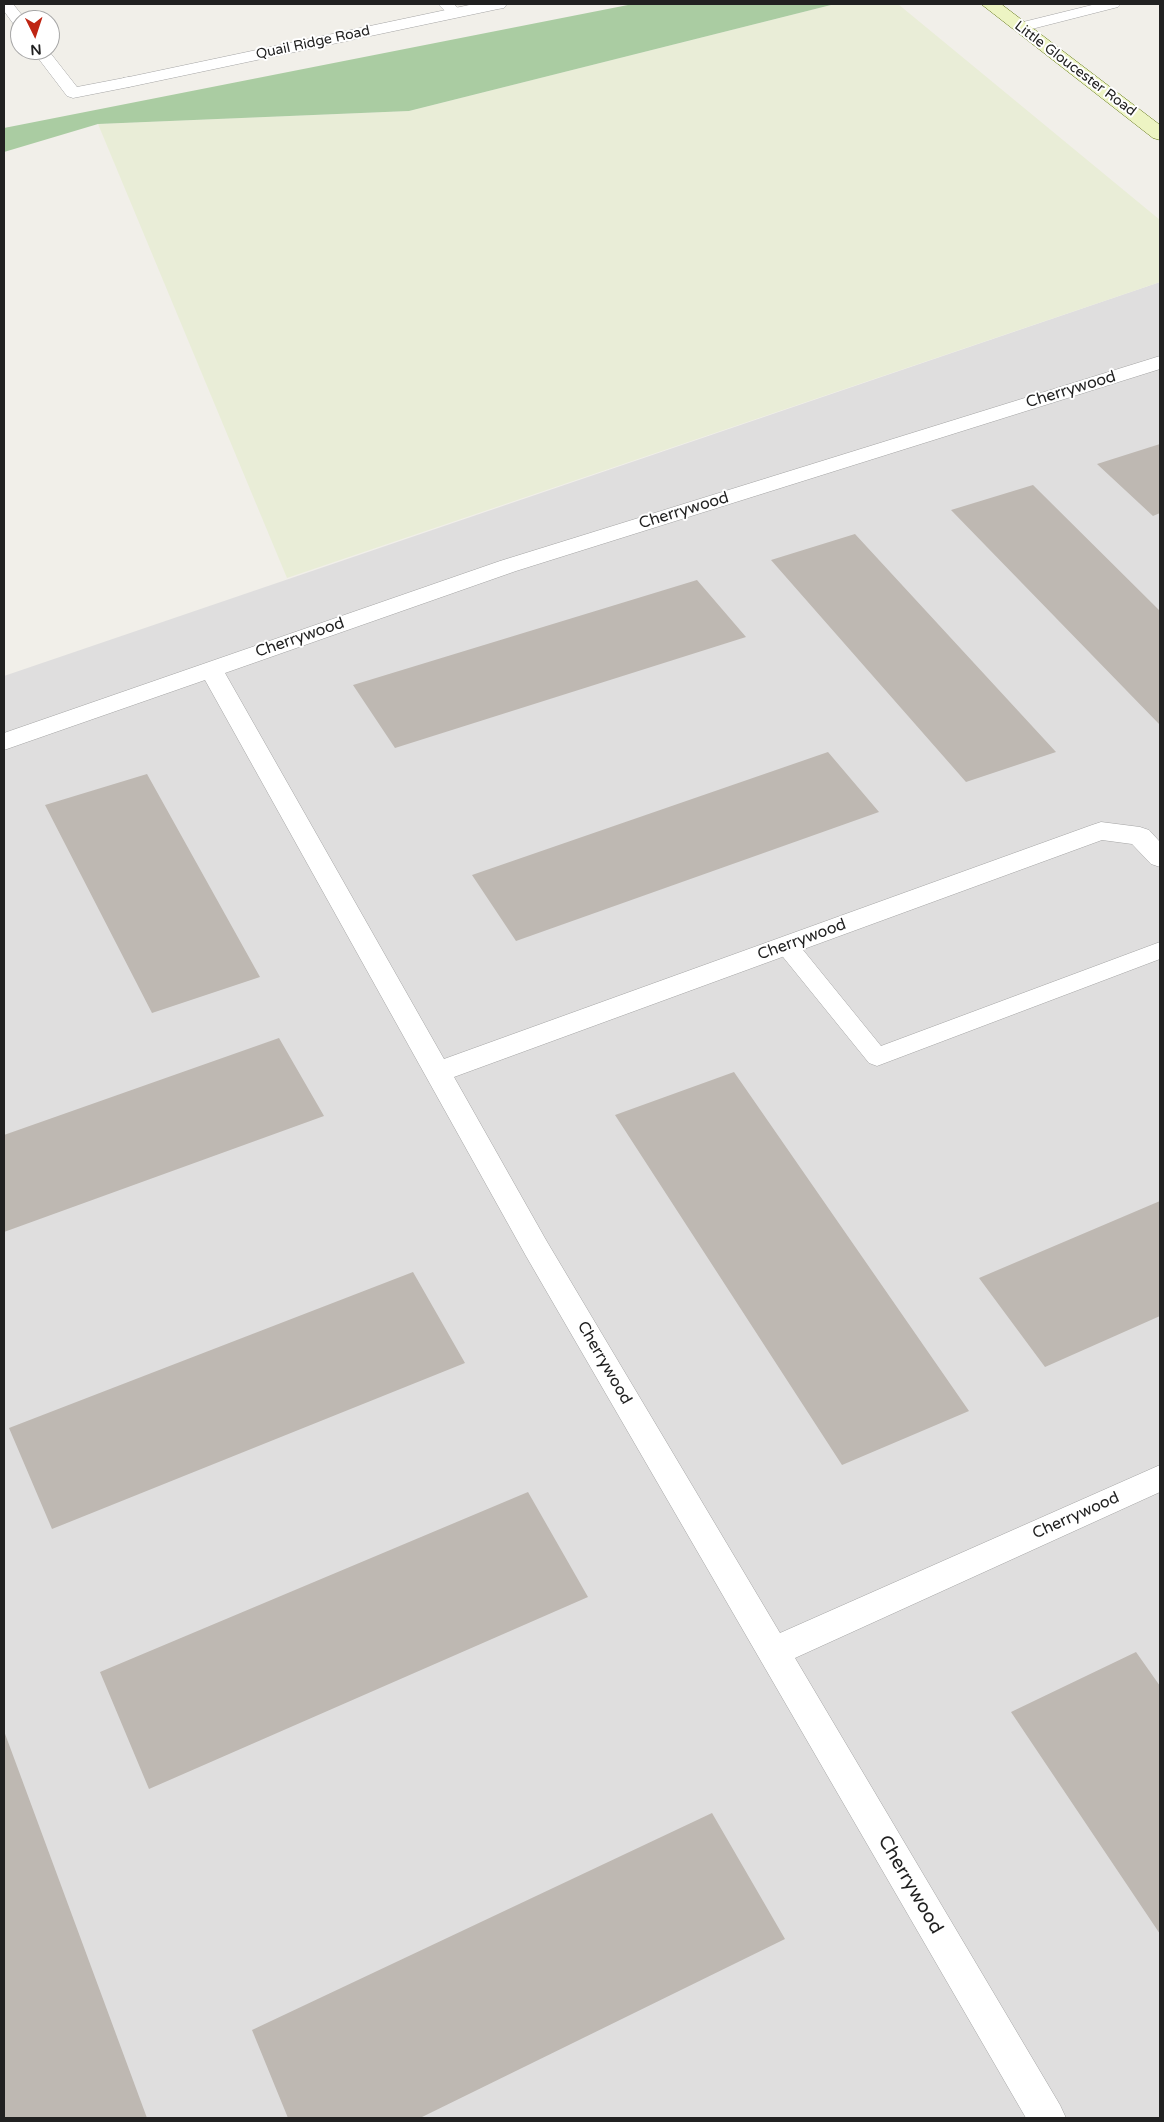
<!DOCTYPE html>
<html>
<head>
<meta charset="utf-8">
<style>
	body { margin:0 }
	#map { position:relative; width:1164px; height:2122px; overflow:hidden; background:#f1efe9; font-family:"Varela Round",sans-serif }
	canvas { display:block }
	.frame { position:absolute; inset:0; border:5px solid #212121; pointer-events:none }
	.north { position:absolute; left:10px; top:10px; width:50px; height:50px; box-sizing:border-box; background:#fff; border:1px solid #a6a6a6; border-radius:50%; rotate:176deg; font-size:14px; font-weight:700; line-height:20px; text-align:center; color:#212121 }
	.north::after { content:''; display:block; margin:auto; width:18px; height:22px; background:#bf2513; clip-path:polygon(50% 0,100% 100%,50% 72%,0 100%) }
</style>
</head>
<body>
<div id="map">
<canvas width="1164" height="2122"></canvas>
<div class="frame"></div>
<div class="north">N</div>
</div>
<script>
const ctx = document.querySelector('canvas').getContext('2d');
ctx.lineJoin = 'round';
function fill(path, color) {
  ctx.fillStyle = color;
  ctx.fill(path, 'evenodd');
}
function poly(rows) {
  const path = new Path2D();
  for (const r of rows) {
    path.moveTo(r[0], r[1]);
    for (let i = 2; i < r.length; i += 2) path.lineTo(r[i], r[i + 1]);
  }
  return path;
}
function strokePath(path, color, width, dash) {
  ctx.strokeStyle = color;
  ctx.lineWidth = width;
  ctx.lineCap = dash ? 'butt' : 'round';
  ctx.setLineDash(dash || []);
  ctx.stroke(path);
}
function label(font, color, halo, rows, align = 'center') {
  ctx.font = font + ' "Varela Round",sans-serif';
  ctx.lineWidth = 4;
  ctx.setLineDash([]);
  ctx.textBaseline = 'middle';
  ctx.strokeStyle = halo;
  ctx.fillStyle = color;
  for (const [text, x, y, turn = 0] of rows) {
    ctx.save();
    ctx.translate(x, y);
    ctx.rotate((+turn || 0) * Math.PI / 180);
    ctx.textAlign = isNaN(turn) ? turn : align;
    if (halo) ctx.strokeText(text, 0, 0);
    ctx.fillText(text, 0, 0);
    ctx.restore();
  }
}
fill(poly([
	[1160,282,1160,2118,4,2118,4,676]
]), '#dfdede');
fill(poly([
	[835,4,898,4,1160,220,1160,282,287,578,98,124,409,111]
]), '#e9edd7');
fill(poly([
	[633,4,835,4,409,111,98,124,4,152,4,128]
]), '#aacca2');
fill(poly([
	[1160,444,1160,513,1153,516,1097,464],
	[1033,485,1160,611,1160,725,951,510],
	[855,534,1056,752,966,782,771,560],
	[697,580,746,637,395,748,353,685],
	[828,752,879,812,516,941,472,875],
	[147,774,260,977,152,1013,45,805],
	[279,1038,324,1116,4,1232,4,1135],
	[734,1072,969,1411,842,1465,615,1115],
	[1160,1201,1160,1316,1045,1367,979,1278],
	[413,1272,465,1363,52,1529,9,1428],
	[528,1492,588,1597,149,1789,100,1672],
	[1136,1652,1160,1686,1160,1934,1011,1712],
	[4,1731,147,2118,4,2118],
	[712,1813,785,1939,420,2118,288,2118,252,2030]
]), '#beb8b2');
const lane = poly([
	[4,4,13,4,26,20,20,20,20,28,15,26,4,11,4,4],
	[438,4,454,4,463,13,460,16,450,16,438,4],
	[1096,4,1121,4,1118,7,1020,32,1012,27,1015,24,1096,4],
	[32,50,48,50,77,87,129,77,137,82,129,87,73,98,67,96,32,50],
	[787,938,795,940,881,1046,1160,942,1160,959,877,1066,869,1063,779,952,776,946,779,940,787,938]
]);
const street = poly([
	[474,4,507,4,504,8,498,9,129,87,123,86,120,82,123,78,129,77,474,4],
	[1160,356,1160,369,516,571,225,673,444,1059,1092,825,1101,822,1140,827,1149,830,1160,842,1160,867,1151,864,1132,844,1102,840,454,1077,546,1240,780,1633,1160,1465,1160,1492,795,1658,1060,2105,1066,2118,1026,2118,526,1256,205,680,4,750,4,733,500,561,1160,356]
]);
const secondary = poly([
	[981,4,1001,4,1160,125,1160,140,1153,138,981,4]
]);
strokePath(lane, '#a5a5a5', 1);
strokePath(street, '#a5a5a5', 1);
strokePath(secondary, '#5c7110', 1);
fill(lane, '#fff');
fill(street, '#fff');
fill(secondary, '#edf4c3');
label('14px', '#212121', '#fff', [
	["Quail Ridge Road",313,43,-12],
	["Little Gloucester Road",1075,69,37]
]);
label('16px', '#212121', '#fff', [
	["Cherrywood",1071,390,-17],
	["Cherrywood",684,511,-17],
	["Cherrywood",300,638,-19],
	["Cherrywood",802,940,-20],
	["Cherrywood",604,1363,60],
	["Cherrywood",1076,1516,-24]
]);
label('19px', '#212121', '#fff', [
	["Cherrywood",910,1885,60]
]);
</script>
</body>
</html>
